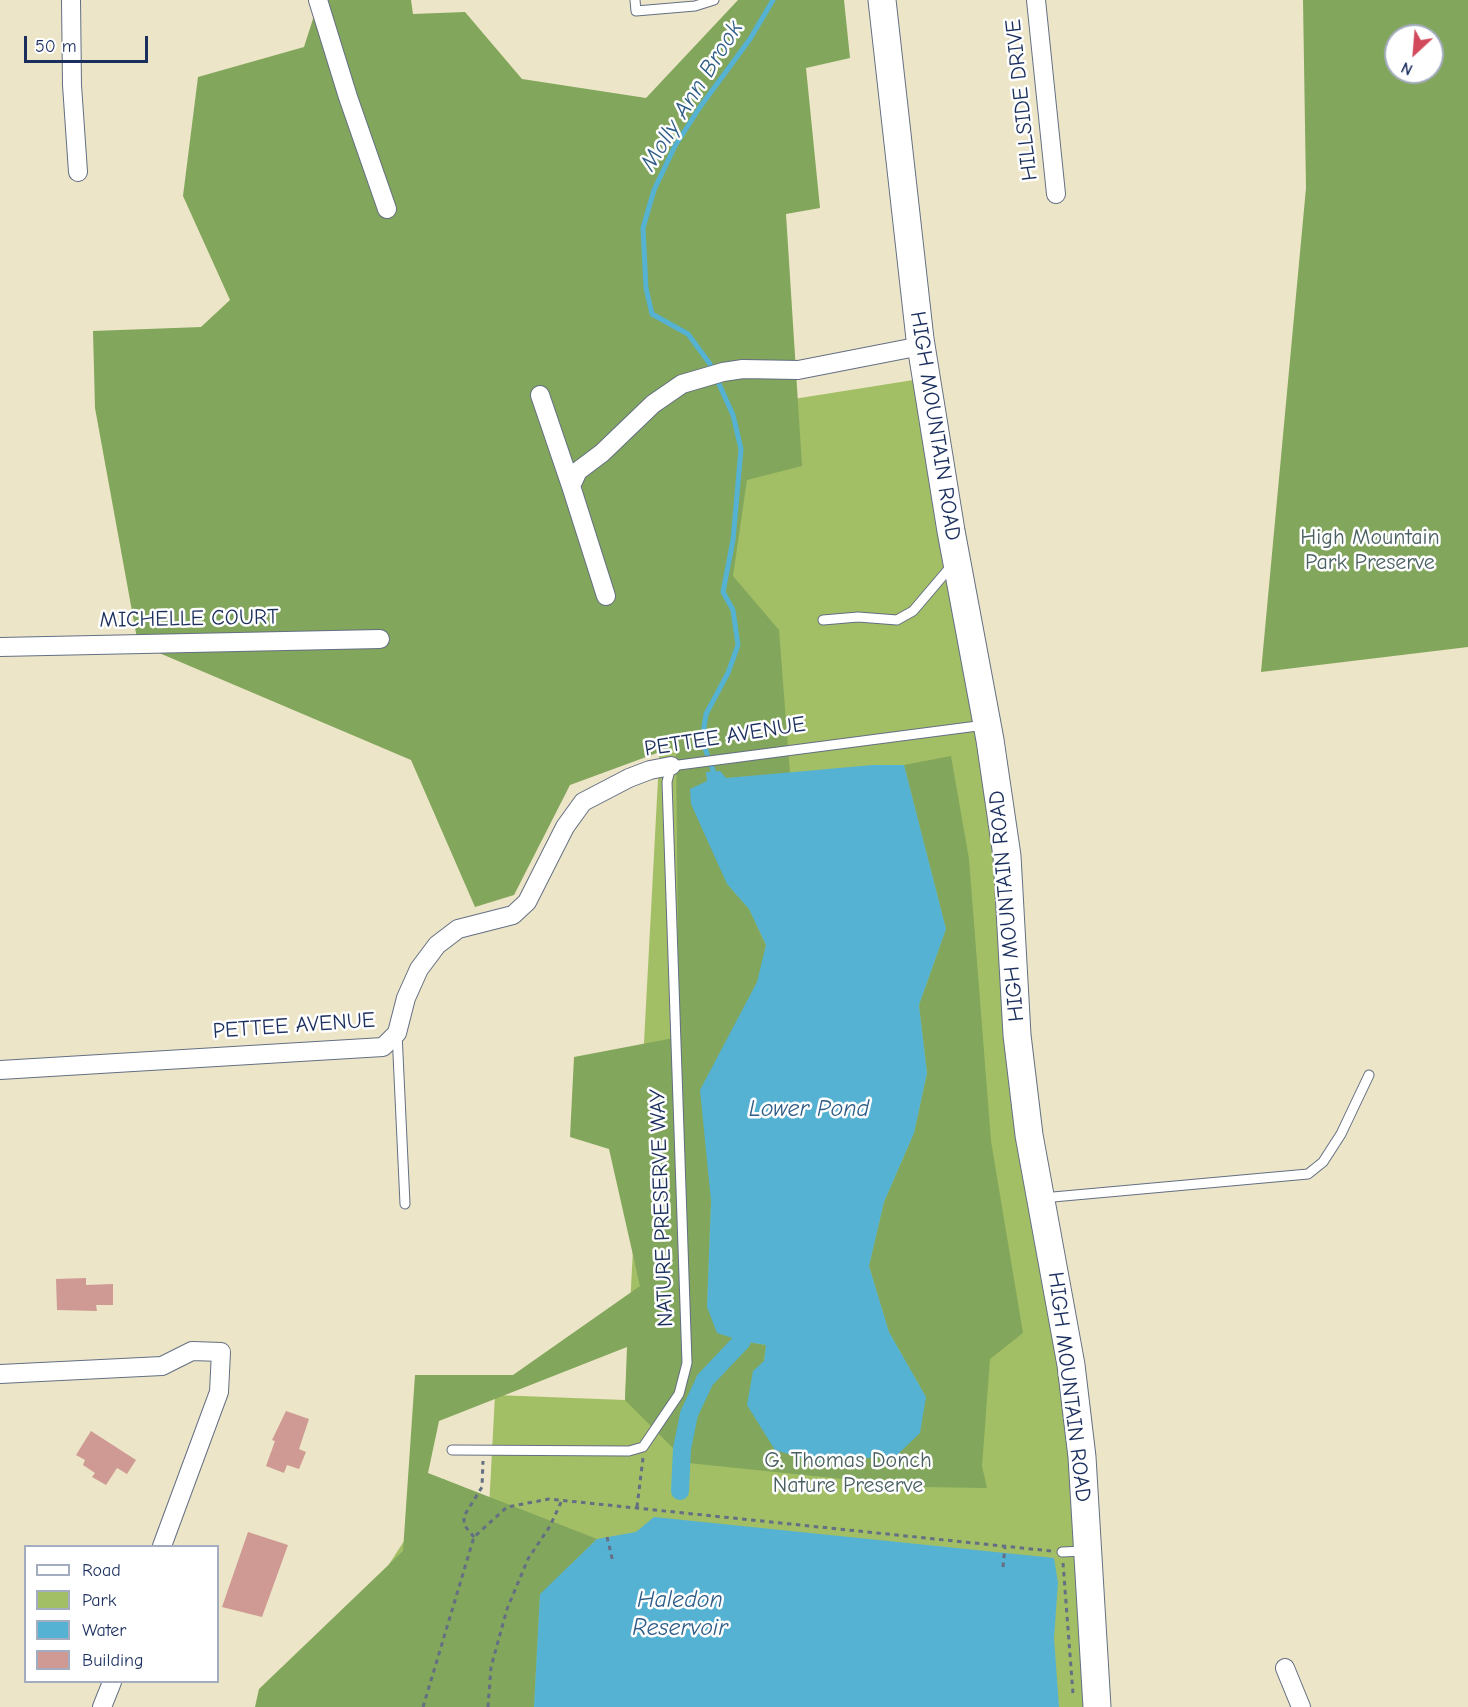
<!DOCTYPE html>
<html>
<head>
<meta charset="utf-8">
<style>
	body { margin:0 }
	#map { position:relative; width:1468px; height:1707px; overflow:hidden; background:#ece5c7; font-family:"Comic Neue",sans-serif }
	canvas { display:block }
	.legend { position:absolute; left:24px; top:1545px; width:195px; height:138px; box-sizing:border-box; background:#fff; border:2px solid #a4acbf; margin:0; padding:8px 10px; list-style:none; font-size:18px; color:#1b2f5e }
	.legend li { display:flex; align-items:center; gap:12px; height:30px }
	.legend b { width:30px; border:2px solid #a4acbf }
	.north { position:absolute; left:1384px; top:24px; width:60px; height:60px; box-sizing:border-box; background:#fff; border:2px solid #a4acbf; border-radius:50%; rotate:206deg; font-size:16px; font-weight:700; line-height:24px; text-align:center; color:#1b2f5e }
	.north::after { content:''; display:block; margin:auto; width:21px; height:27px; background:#d1495b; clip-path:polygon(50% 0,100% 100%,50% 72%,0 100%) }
	.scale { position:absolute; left:24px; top:36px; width:124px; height:27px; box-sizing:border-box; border:3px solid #1b2f5e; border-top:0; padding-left:8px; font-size:18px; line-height:21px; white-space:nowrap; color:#1b2f5e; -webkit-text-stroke:4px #fff; paint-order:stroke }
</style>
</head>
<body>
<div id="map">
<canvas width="1468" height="1707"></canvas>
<ul class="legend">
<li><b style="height:8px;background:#fff"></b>Road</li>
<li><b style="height:16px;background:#a3bf66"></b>Park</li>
<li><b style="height:16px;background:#55b2d3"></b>Water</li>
<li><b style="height:16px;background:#cf9a94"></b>Building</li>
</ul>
<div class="north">N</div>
<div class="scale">50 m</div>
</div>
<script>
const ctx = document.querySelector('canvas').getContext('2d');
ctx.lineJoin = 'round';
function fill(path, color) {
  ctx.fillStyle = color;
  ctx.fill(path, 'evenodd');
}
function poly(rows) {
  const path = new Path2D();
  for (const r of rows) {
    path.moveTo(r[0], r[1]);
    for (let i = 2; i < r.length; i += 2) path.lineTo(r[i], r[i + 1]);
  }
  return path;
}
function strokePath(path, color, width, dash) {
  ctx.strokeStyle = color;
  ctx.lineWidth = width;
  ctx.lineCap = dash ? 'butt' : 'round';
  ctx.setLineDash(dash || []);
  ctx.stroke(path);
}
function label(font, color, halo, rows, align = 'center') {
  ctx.font = font + ' "Comic Neue",sans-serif';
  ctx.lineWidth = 5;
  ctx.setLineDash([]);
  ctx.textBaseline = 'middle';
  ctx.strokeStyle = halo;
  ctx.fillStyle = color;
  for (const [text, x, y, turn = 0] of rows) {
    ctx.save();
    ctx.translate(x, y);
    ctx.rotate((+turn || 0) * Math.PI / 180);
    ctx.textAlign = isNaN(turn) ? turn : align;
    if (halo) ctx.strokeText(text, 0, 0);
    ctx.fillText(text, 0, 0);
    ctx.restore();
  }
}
fill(poly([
	[926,378,990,740,1097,1707,297,1707,444,1479,489,1508,495,1395,625,1400,663,685,661,420]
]), '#a3bf66');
fill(poly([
	[319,0,411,0,413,14,465,12,522,79,646,98,738,0,844,0,850,58,806,68,820,208,786,214,802,466,747,480,733,576,779,630,790,773,726,778,706,772,727,884,749,909,766,945,711,1201,707,1307,742,1341,766,1345,764,1361,926,1397,889,1332,869,1266,884,1202,914,1133,927,1073,919,1005,946,929,904,765,951,756,969,859,991,1141,1023,1333,990,1359,982,1466,987,1488,920,1487,688,1463,625,1400,627,1347,439,1421,428,1473,597,1539,540,1595,534,1707,255,1707,259,1689,403,1551,415,1375,513,1375,640,1286,609,1149,570,1137,574,1057,679,1037,676,746,570,785,514,895,475,907,411,760,138,644,95,408,93,331,201,327,230,300,183,196,198,77,304,47],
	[1303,0,1468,0,1468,647,1261,672,1306,188],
	[1396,36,1432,36,1432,72,1396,72]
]), '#82a65b');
fill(poly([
	[873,765,904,765,946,929,919,1005,927,1073,914,1133,884,1202,869,1266,889,1332,926,1397,920,1433,896,1456,815,1462,775,1450,747,1405,753,1371,764,1361,766,1345,742,1341,717,1333,707,1307,711,1201,700,1090,757,982,766,945,749,909,727,884,691,804,690,789,707,781,706,772,720,771,726,778],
	[654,1517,1054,1558,1058,1583,1054,1638,1059,1707,534,1707,540,1594,597,1539,636,1532]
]), '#55b2d3');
strokePath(poly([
	[715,776,702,740,706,714,728,673,738,645,733,610,723,592,733,540,741,449,733,415,710,364,688,334,652,314,646,288,643,228,654,190,675,146,700,107,750,39,773,0]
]), '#55b2d3', 5);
strokePath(poly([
	[680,1491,682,1449,689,1414,705,1380,742,1341]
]), '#55b2d3', 18);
fill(poly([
	[86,1278,86,1285,113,1284,113,1305,96,1305,97,1311,57,1310,56,1279],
	[286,1411,309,1419,299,1449,306,1452,299,1469,287,1465,284,1473,266,1466,275,1441,272,1440],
	[91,1431,136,1460,127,1474,117,1468,106,1485,92,1477,95,1473,83,1465,85,1460,76,1455],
	[248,1532,288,1545,262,1617,222,1607]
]), '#cf9a94');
const lane = poly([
	[635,0,636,11,695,6,714,0],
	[823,620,858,617,897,620,913,611,953,564],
	[397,1033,405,1204],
	[1042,1198,1308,1174,1323,1162,1341,1134,1369,1075],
	[452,1450,629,1451,643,1447,679,1394,687,1363,667,782,671,766,985,725],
	[1062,1552,1084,1551]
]);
const street = poly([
	[71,0,72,85,78,172],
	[318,0,348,97,387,209],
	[1036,0,1056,194],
	[540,395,571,486],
	[606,596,571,486,578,471,602,453,653,404,682,384,723,372,743,369,798,370,921,346],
	[0,647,380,639],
	[0,1070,383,1047,397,1033,406,998,419,969,437,945,458,929,513,915,527,902,565,827,583,802,629,778,650,770,671,766],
	[0,1374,162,1366,192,1351,221,1352,219,1392,162,1546],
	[1285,1668,1301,1707],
	[102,1707,112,1682]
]);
const secondary = poly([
	[882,0,920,339,951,531,990,740,1007,856,1017,1035,1029,1135,1071,1365,1082,1457,1097,1707]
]);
strokePath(lane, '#646f83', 11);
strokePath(street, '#646f83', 20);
strokePath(secondary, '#646f83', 29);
strokePath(poly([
	[637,1507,643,1458],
	[474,1537,464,1525,464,1516,482,1487,483,1461],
	[607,1537,613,1562],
	[1063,1563,1073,1694],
	[1003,1567,1005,1547],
	[423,1707,474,1537,507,1507,549,1499,1051,1551],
	[488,1707,491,1667,507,1609,528,1559,550,1526,562,1500]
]), '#646f83', 3, [4.5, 4.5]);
strokePath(lane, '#fff', 9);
strokePath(street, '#fff', 18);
strokePath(secondary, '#fff', 27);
label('22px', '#1b2f5e', '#fff', [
	["HILLSIDE DRIVE",1022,100,-96],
	["HIGH MOUNTAIN ROAD",935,426,81],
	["MICHELLE COURT",189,619,-1],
	["PETTEE AVENUE",725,737,-9],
	["HIGH MOUNTAIN ROAD",1007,906,-95],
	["PETTEE AVENUE",294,1026,-4],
	["NATURE PRESERVE WAY",662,1208,-92],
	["HIGH MOUNTAIN ROAD",1069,1387,83]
]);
label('22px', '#4b6161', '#fff', [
	["High Mountain",1370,538],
	["Park Preserve",1370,563],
	["G. Thomas Donch",848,1461],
	["Nature Preserve",848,1486]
]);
label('italic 24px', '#2f5d87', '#fff', [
	["Molly Ann Brook",692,96,-58],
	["Lower Pond",809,1109],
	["Haledon",680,1600],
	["Reservoir",680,1628]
]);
</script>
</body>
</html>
